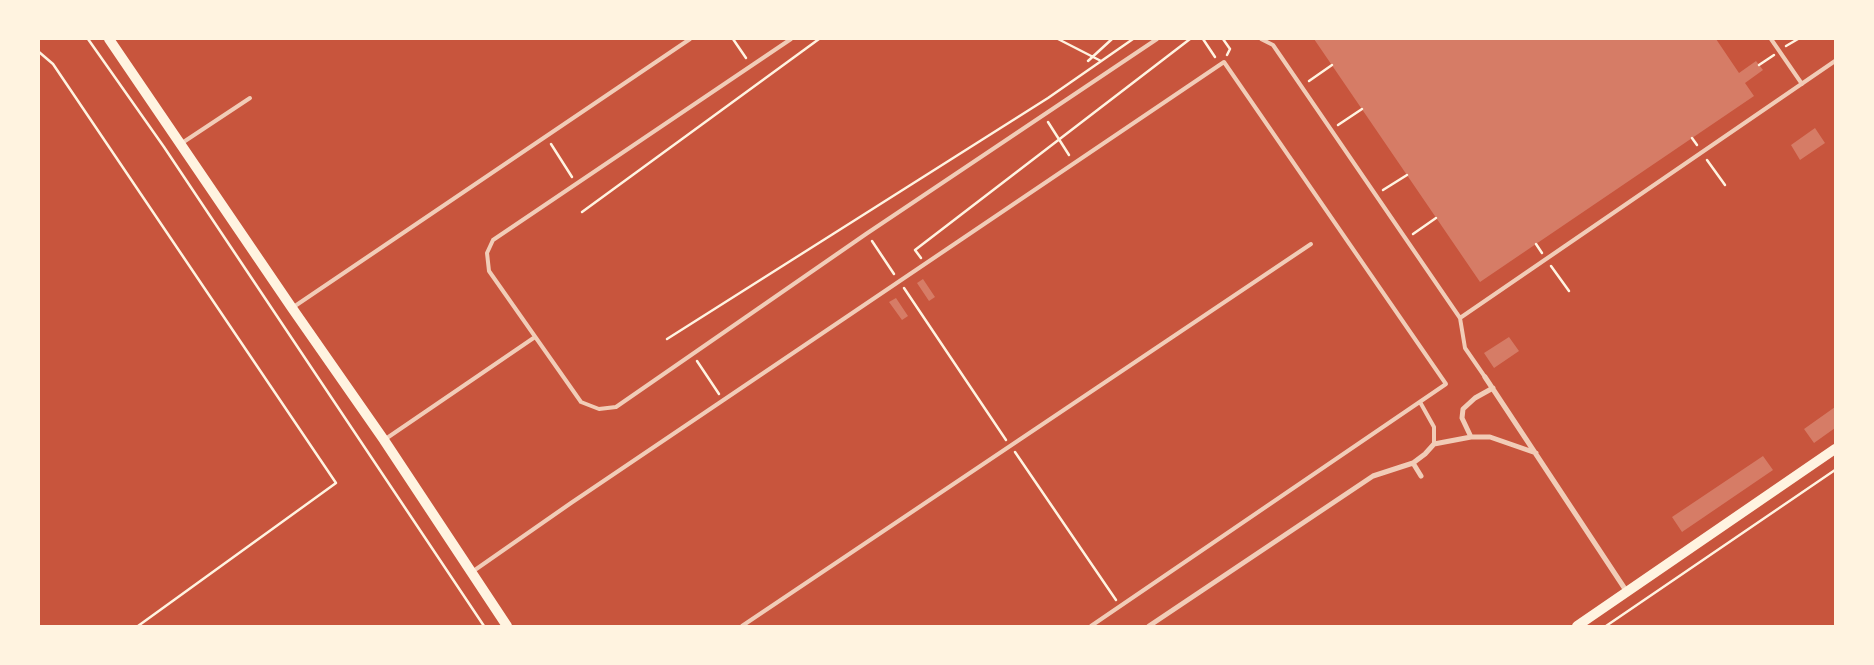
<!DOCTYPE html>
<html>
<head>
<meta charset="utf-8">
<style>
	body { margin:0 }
	#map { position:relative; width:1874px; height:665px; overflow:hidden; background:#c8553d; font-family:"DejaVu Sans",sans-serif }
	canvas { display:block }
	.frame { position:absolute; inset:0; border:40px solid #fff3e0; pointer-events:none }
</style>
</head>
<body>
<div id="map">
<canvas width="1874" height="665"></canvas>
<div class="frame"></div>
</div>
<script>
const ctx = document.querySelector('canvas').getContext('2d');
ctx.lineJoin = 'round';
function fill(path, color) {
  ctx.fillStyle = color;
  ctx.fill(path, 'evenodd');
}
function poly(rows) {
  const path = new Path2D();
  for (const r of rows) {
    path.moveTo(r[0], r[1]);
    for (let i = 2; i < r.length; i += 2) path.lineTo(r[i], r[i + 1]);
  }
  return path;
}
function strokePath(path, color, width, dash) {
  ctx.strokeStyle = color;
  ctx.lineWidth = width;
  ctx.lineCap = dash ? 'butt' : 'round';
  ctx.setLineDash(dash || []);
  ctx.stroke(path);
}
fill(poly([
	[1314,39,1716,39,1739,73,1756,61,1763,70,1745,83,1754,96,1480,282],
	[1815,128,1825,143,1800,160,1791,145],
	[923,279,935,297,929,301,917,283],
	[896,298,908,316,902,320,889,302],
	[1509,337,1519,351,1494,368,1484,353],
	[1835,407,1835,428,1814,443,1804,429],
	[1763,456,1773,470,1682,532,1672,517]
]), '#d67c66');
strokePath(poly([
	[88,39,164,147,484,626],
	[733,39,746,58],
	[1058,39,1101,61],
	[1203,39,1215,57],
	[1223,39,1230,49,1227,55],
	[1786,46,1798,39],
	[39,52,53,64,336,483,138,626],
	[1088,61,1112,39],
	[1759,65,1774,55],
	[1309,81,1332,65],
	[1048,122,1069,155],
	[1338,125,1362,109],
	[1692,138,1697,145],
	[551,144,572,177],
	[1707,160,1725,185],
	[1383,190,1407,175],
	[582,212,819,39],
	[1413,234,1436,218],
	[872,241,894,274],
	[1536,244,1542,253],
	[921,258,915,250,1190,39],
	[1551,266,1569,291],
	[904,288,1006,440],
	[667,339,1048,98,1133,39],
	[697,361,719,394],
	[1015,452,1116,600],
	[1606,626,1835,470]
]), '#fff3e0', 2.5);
strokePath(poly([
	[791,39,493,240,487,253,489,271,581,402,599,409,616,407,866,234,1157,39],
	[1261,39,1273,45,1460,318,1465,348,1485,377],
	[1771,39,1802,84],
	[182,143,250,98],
	[292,308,690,39],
	[1460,318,1835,61],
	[1420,402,1434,427,1434,444],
	[384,440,535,337],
	[472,572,571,503,1224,62,1446,384,1091,626],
	[742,626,1311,244]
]), '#f1ccb7', 4);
strokePath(poly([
	[1485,377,1627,592],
	[1493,388,1475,398,1463,409,1462,418,1471,437,1490,437,1536,453],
	[1413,463,1421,476],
	[1149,626,1373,476,1413,463,1425,454,1434,444,1471,437]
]), '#f1ccb7', 5);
strokePath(poly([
	[109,39,292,308,384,440,507,626],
	[1577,626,1835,449]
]), '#fff3e0', 10);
</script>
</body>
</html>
